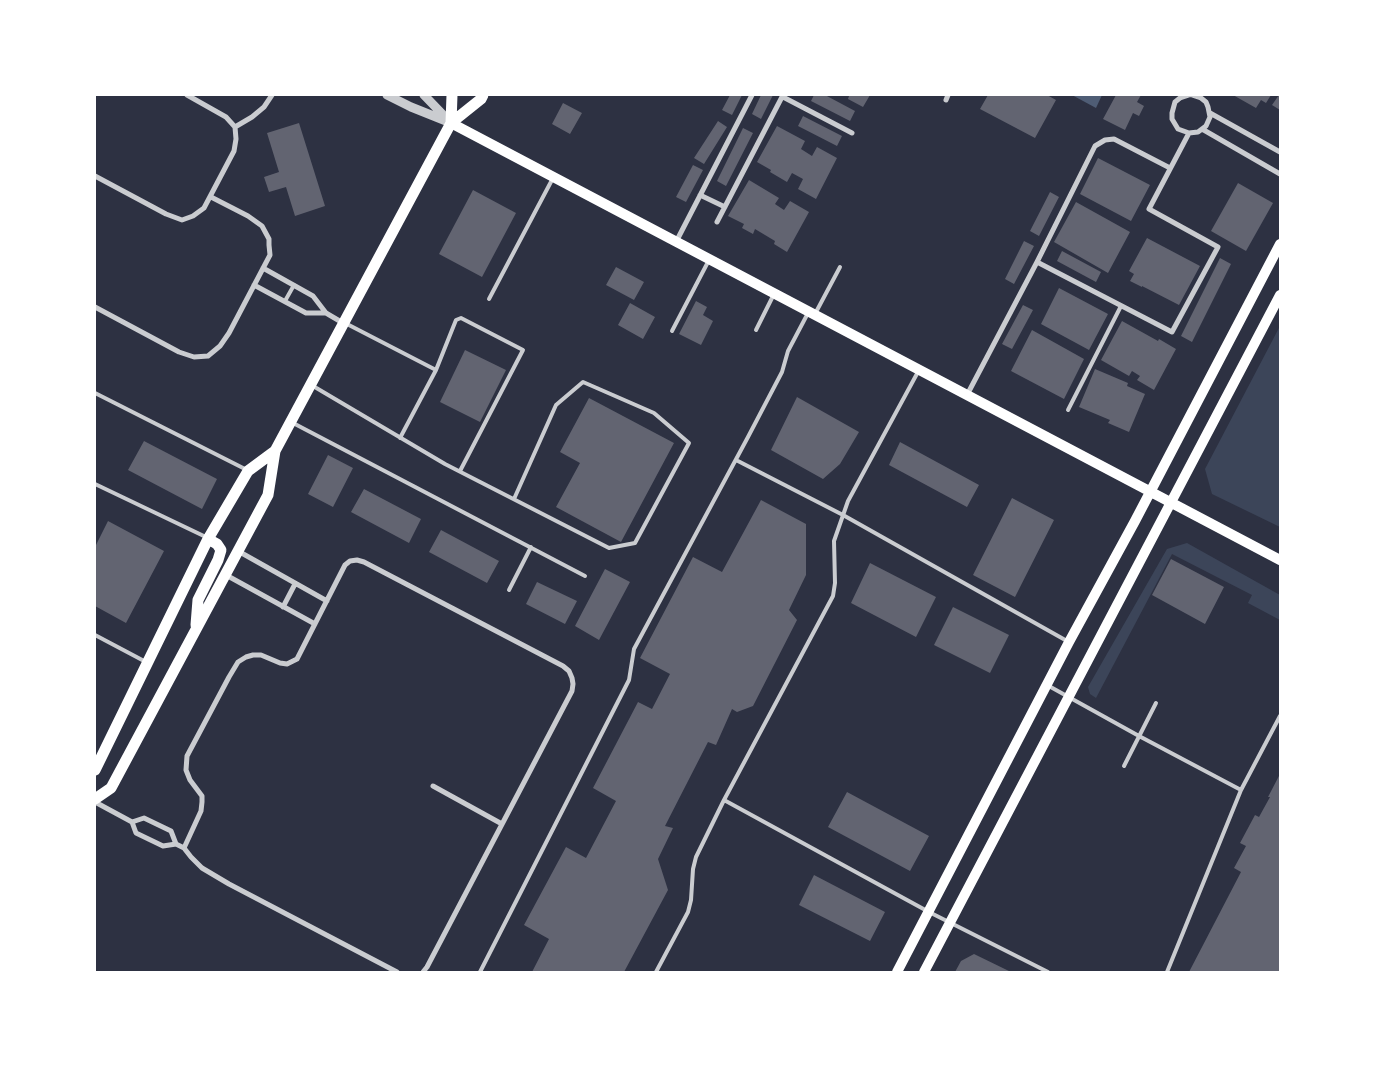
<!DOCTYPE html>
<html>
<head>
<meta charset="utf-8">
<style>
	body { margin:0 }
	#map { position:relative; width:1375px; height:1067px; overflow:hidden; background:#2d3142; font-family:"Roboto Condensed",sans-serif }
	canvas { display:block }
	.frame { position:absolute; inset:0; border:96px solid #fff; pointer-events:none }
</style>
</head>
<body>
<div id="map">
<canvas width="1375" height="1067"></canvas>
<div class="frame"></div>
</div>
<script>
const ctx = document.querySelector('canvas').getContext('2d');
ctx.lineJoin = 'round';
function fill(path, color) {
  ctx.fillStyle = color;
  ctx.fill(path, 'evenodd');
}
function poly(rows) {
  const path = new Path2D();
  for (const r of rows) {
    path.moveTo(r[0], r[1]);
    for (let i = 2; i < r.length; i += 2) path.lineTo(r[i], r[i + 1]);
  }
  return path;
}
function strokePath(path, color, width, dash) {
  ctx.strokeStyle = color;
  ctx.lineWidth = width;
  ctx.lineCap = dash ? 'butt' : 'round';
  ctx.setLineDash(dash || []);
  ctx.stroke(path);
}
fill(poly([
	[1280,326,1280,527,1212,494,1205,469],
	[1187,543,1280,595,1280,620,1248,603,1252,595,1172,554,1096,698,1090,694,1088,687,1167,549]
]), '#3c4559');
fill(poly([
	[1072,95,1102,95,1096,108]
]), '#4f5d75');
fill(poly([
	[730,95,742,95,732,115,722,110],
	[761,95,773,95,761,119,752,114],
	[814,95,825,95,855,111,850,121,811,101],
	[846,95,870,95,863,107,848,99,849,96],
	[988,95,1047,95,1056,100,1035,138,980,109],
	[1116,95,1141,95,1137,102,1144,106,1139,116,1133,113,1125,130,1103,119],
	[1233,95,1271,95,1266,103,1261,100,1256,108],
	[1279,95,1280,95,1280,110,1272,105],
	[563,103,582,113,570,134,552,124],
	[803,116,842,136,837,146,798,126],
	[718,121,727,127,704,164,694,158],
	[299,123,325,206,295,216,286,187,269,192,264,177,279,172,267,133],
	[777,126,805,141,801,149,812,156,817,147,837,158,816,199,798,189,803,179,792,173,787,182,770,172,771,170,757,162],
	[743,128,753,133,726,186,717,181],
	[1098,158,1150,185,1131,221,1080,194],
	[693,165,703,170,686,202,676,197],
	[749,180,779,198,775,204,784,210,790,201,809,212,787,252,774,244,775,241,755,229,753,234,742,228,744,224,728,216],
	[1238,183,1273,203,1246,251,1211,231],
	[473,190,516,213,482,277,439,254],
	[1050,192,1059,197,1039,236,1030,231],
	[1076,202,1130,232,1108,273,1054,242],
	[1147,238,1200,266,1179,305,1142,286,1142,287,1130,281,1134,274,1129,271],
	[1024,241,1034,246,1014,284,1005,279],
	[1062,251,1101,272,1096,282,1057,261],
	[1220,258,1231,264,1192,342,1181,336],
	[616,267,644,282,634,300,606,285],
	[1059,288,1108,314,1089,350,1041,324],
	[696,301,707,307,703,315,713,321,701,345,679,334],
	[630,303,655,317,643,339,618,325],
	[1023,305,1033,310,1012,349,1002,344],
	[1122,321,1158,341,1159,339,1176,349,1154,390,1137,380,1140,376,1132,371,1129,376,1101,360],
	[1032,330,1084,359,1064,399,1011,371],
	[465,350,506,370,480,422,440,402],
	[1095,369,1128,383,1127,386,1145,394,1129,432,1108,423,1110,420,1079,407],
	[797,397,859,432,840,464,823,479,771,450],
	[589,398,674,443,621,542,556,507,580,463,560,452],
	[144,441,217,479,202,509,128,470],
	[900,442,979,485,967,507,889,465],
	[328,455,353,468,333,507,308,494],
	[364,489,421,519,409,543,351,512],
	[1012,498,1054,520,1015,597,973,575],
	[761,500,806,524,806,575,789,610,797,620,753,706,737,712,732,709,716,745,708,742,665,826,673,828,658,859,668,890,624,972,532,972,549,939,524,925,566,847,586,858,616,801,593,788,638,702,652,709,670,674,640,658,693,557,722,572],
	[108,521,164,551,126,623,95,606,95,547],
	[441,530,499,561,487,583,429,552],
	[1171,559,1224,587,1205,624,1152,595],
	[870,563,936,597,916,637,851,603],
	[605,569,630,582,599,640,575,626],
	[537,582,577,601,565,624,526,604],
	[953,607,1009,635,990,673,934,645],
	[1280,774,1280,972,1189,972,1241,872,1234,868,1246,846,1240,843,1255,815,1259,817,1270,797,1268,797],
	[847,792,929,836,910,871,828,827],
	[814,875,885,912,870,941,799,905],
	[974,954,1011,972,955,972,961,961]
]), '#626471');
strokePath(poly([
	[489,299,553,178],
	[285,301,294,285],
	[815,314,840,267],
	[345,323,436,370],
	[756,330,774,294],
	[672,331,709,260],
	[313,386,445,464,609,548,635,543,689,443,654,413,583,382,556,405,514,499],
	[95,393,247,470],
	[1068,410,1121,306],
	[293,423,585,576],
	[400,438,436,370,456,320,461,318,523,350,460,471],
	[736,460,843,515,1067,641],
	[95,484,208,538],
	[509,590,531,547],
	[95,635,146,662],
	[1047,685,1139,736,1241,790],
	[1124,766,1156,703],
	[724,800,929,912,1048,972],
	[480,972,629,680,634,649,748,437,782,372,788,351,808,313],
	[656,972,688,912,691,900,693,869,696,857,724,800,833,596,835,583,834,541,848,501,919,370],
	[1167,972,1241,790,1280,716]
]), '#caccd0', 4);
strokePath(poly([
	[187,95,226,117,235,127],
	[1189,95,1180,98,1175,102,1172,113,1172,119,1178,129,1189,133,1198,132,1206,126,1210,117,1208,107,1206,102,1201,98,1192,95],
	[783,97,852,133],
	[946,100,948,95],
	[1210,113,1280,152],
	[235,127,252,117,264,107,272,95],
	[1202,129,1280,174],
	[95,176,166,214,182,220,193,216,204,208,234,151,236,139,235,127],
	[700,195,725,207],
	[717,222,783,95],
	[676,242,752,95],
	[1037,262,1172,332,1218,247,1149,209,1189,133],
	[263,268,313,296,326,313,343,323],
	[254,285,306,313,326,313],
	[95,307,179,352,194,357,208,356,220,346,229,333,270,255,269,245,269,239,262,226,248,216,211,197],
	[967,395,1037,262,1095,146,1105,140,1114,139,1170,168],
	[238,551,327,601],
	[226,575,315,624],
	[283,607,295,584],
	[433,786,502,824],
	[95,802,132,822,136,833,163,846,176,844,184,848,191,857,202,868,229,884,397,972],
	[132,822,144,818,171,831,176,844],
	[184,848,201,811,202,802,202,796,190,780,186,770,187,756,229,677,238,662,246,657,253,655,261,655,280,663,287,664,297,659,345,565,350,561,357,560,364,562,563,666,569,671,572,678,573,684,572,691,427,967,423,972]
]), '#caccd0', 5);
strokePath(poly([
	[387,95,411,107,451,123],
	[424,95,449,121]
]), '#caccd0', 9);
strokePath(poly([
	[451,123,1280,560],
	[897,972,1069,642,1135,521,1280,244],
	[924,972,1280,295]
]), '#fff', 10);
strokePath(poly([
	[451,123,452,95],
	[196,625,198,600,218,560,221,550,217,544,208,539],
	[95,770,208,539,248,471,275,451],
	[95,799,111,788,268,495,275,451,451,123,481,99,483,95]
]), '#fff', 11);
</script>
</body>
</html>
